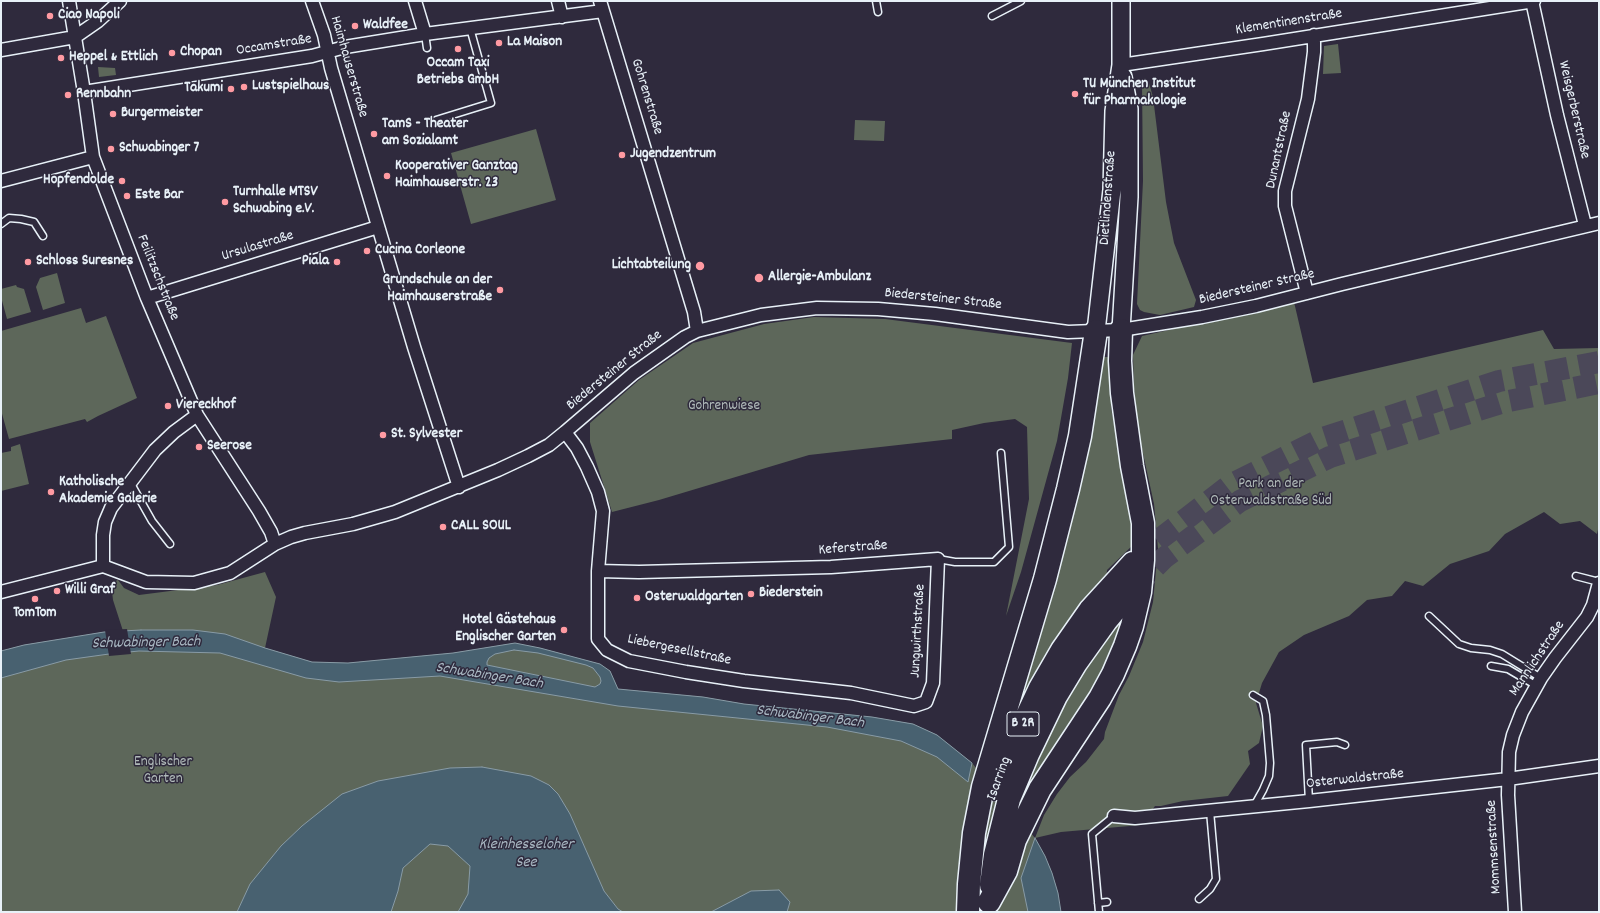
<!DOCTYPE html>
<html>
<head>
<meta charset="utf-8">
<style>
	body { margin:0 }
	#map { position:relative; width:1600px; height:913px; overflow:hidden; background:#2f2a3d; font-family:Dekko,sans-serif }
	canvas { display:block }
	.frame { position:absolute; inset:0; border:2px solid #e8f1f8; pointer-events:none }
</style>
</head>
<body>
<div id="map">
<canvas width="1600" height="913"></canvas>
<div class="frame"></div>
</div>
<script>
const ctx = document.querySelector('canvas').getContext('2d');
ctx.lineJoin = 'round';
function fill(path, color) {
  ctx.fillStyle = color;
  ctx.fill(path, 'evenodd');
}
function poly(rows) {
  const path = new Path2D();
  for (const r of rows) {
    path.moveTo(r[0], r[1]);
    for (let i = 2; i < r.length; i += 2) path.lineTo(r[i], r[i + 1]);
  }
  return path;
}
function strokePath(path, color, width, dash) {
  ctx.strokeStyle = color;
  ctx.lineWidth = width;
  ctx.lineCap = dash ? 'butt' : 'round';
  ctx.setLineDash(dash || []);
  ctx.stroke(path);
}
function label(font, color, halo, rows, align = 'center') {
  ctx.font = font + ' Dekko,sans-serif';
  ctx.lineWidth = 3;
  ctx.setLineDash([]);
  ctx.textBaseline = 'middle';
  ctx.strokeStyle = halo;
  ctx.fillStyle = color;
  for (const [text, x, y, turn = 0] of rows) {
    ctx.save();
    ctx.translate(x, y);
    ctx.rotate((+turn || 0) * Math.PI / 180);
    ctx.textAlign = isNaN(turn) ? turn : align;
    if (halo) ctx.strokeText(text, 0, 0);
    ctx.fillText(text, 0, 0);
    ctx.restore();
  }
}
fill(poly([
	[1338,44,1341,73,1323,74,1324,46],
	[98,67,115,68,116,75,99,77],
	[1145,78,1149,83,1153,97,1166,202,1174,243,1196,300,1194,307,1160,315,1144,312,1140,310,1137,304,1143,181,1142,83],
	[855,120,885,121,884,141,854,140],
	[536,129,556,200,471,224,451,153],
	[57,273,65,303,43,310,36,287,40,278],
	[16,285,17,287,24,289,31,312,7,319,1,297,1,289],
	[1294,302,1313,383,1543,330,1554,349,1599,348,1599,525,1597,534,1580,521,1560,524,1544,512,1505,534,1489,551,1450,564,1423,586,1405,581,1392,596,1367,600,1349,616,1304,635,1279,652,1262,683,1256,703,1263,726,1259,743,1248,751,1250,764,1228,796,1183,801,1161,806,1155,806,1141,825,1061,832,1035,838,1045,856,1052,873,1058,893,1059,912,1,912,1,651,24,645,104,632,123,631,113,600,111,583,118,580,124,588,139,595,217,585,265,572,276,597,265,648,312,662,348,663,453,653,515,643,540,648,600,664,610,671,618,689,703,697,744,704,872,717,913,724,937,735,972,763,1035,838,1044,815,1057,794,1070,777,1086,762,1104,739,1105,732,1119,695,1129,676,1143,642,1153,602,1158,549,1156,526,1154,504,1139,435,1134,389,1133,355,1142,336],
	[81,308,86,323,106,316,137,398,98,416,87,422,85,419,9,439,1,410,1,331],
	[814,317,885,319,1072,343,1068,378,1057,441,1021,572,1006,616,1029,499,1027,427,1015,419,984,423,952,430,952,439,809,455,659,500,612,512,590,442,590,423,639,380,693,343,764,324],
	[1100,357,1111,357,1111,407,1118,448,1130,498,1134,544,1107,570,1106,580,1023,703,1019,701],
	[20,444,29,484,1,491,1,453,11,451,11,447],
	[1125,614,1105,673,1020,810,1014,808,1056,709]
]), '#5d675a');
const water = poly([
	[141,630,193,630,225,634,265,648,312,662,348,663,453,653,515,643,540,648,600,664,610,671,618,689,703,697,744,704,872,717,913,724,937,735,972,763,968,782,937,757,901,741,827,727,618,706,440,676,339,682,306,678,220,653,139,651,109,654,66,660,1,678,1,651,24,645,104,632,141,630],
	[514,650,538,653,586,665,593,668,600,677,601,681,600,684,595,687,487,665,487,662,489,658,495,654,514,650],
	[482,767,531,776,549,785,558,794,570,814,604,891,618,909,623,912,458,912,468,894,470,866,448,846,430,844,403,868,398,891,391,912,237,912,250,884,281,846,302,826,342,794,378,781,450,768,482,767],
	[1035,838,1045,856,1052,873,1058,893,1061,912,1028,912,1021,878,1035,838],
	[779,890,790,902,787,912,711,912,751,891,779,890]
]);
fill(water, '#486170');
strokePath(water, '#889ba6', 1);
fill(poly([
	[127,629,131,654,109,656,105,630]
]), '#2f2a3d');
strokePath(poly([
	[1133,563,1156,542,1230,485,1323,438,1499,381,1599,362],
	[1132,590,1164,558,1240,501,1330,457,1504,402,1599,383]
]), '#4b4859', 22, [22, 11]);
const lane = poly([
	[876,1,878,12],
	[992,16,1021,1],
	[425,34,427,48],
	[436,120,491,103,470,28],
	[1,224,9,218,21,219,34,222,43,236],
	[130,482,152,521,170,544],
	[938,559,955,562,994,562,1009,547,1001,453],
	[1576,576,1599,582],
	[1429,616,1459,644,1471,648,1490,650,1502,654,1541,678],
	[1491,666,1508,669,1537,686],
	[1253,695,1263,701,1266,715,1270,763,1269,776,1263,790,1254,806],
	[1309,801,1306,745,1337,742,1345,745],
	[1199,899,1210,889,1216,879,1210,811],
	[1098,903,1107,902],
	[1099,912,1092,834,1114,816]
]);
const street = poly([
	[69,1,84,92,93,157,147,298,197,415,259,511,271,532,275,544],
	[312,1,324,35,331,68,414,347,459,487],
	[415,1,425,34],
	[558,1,562,17],
	[600,1,694,312,697,331],
	[1532,1,1557,115,1585,225],
	[1,50,75,37,98,21,120,1],
	[1121,65,1263,44,1534,1],
	[84,92,312,56,345,47,425,34,603,11],
	[1,181,93,157],
	[1307,293,1285,206,1285,191,1308,99,1314,52,1314,35],
	[147,298,378,227],
	[565,432,577,448,587,467,598,492,603,511,598,571,598,639,607,650,629,661,686,672,744,681,851,693,914,706,926,702,933,683,938,559,831,567,639,572,598,571],
	[103,566,146,582,194,583,230,573,275,544,291,537,305,533,353,524,395,512,498,470,528,456,549,445,565,432,634,373,685,337,697,331,761,315,817,308,878,309,935,314,1068,332,1121,330,1202,317,1256,306,1342,284,1599,223],
	[103,566,103,535,105,522,111,508,155,450,174,432,197,415],
	[1,592,103,566],
	[1114,816,1135,818,1309,801,1508,779,1599,766],
	[1515,912,1508,795,1509,752,1513,735,1522,712,1541,678,1555,658,1587,617,1593,605,1599,583]
]);
const secondary = poly([
	[1121,330,1129,197,1129,109,1123,77],
	[1096,331,1112,190,1114,111,1121,65,1121,1]
]);
const highway = poly([
	[996,789,1011,750,1040,688,1062,650,1090,610,1133,563],
	[991,885,995,855,1009,799,1028,754,1056,696,1076,663,1106,621,1130,592],
	[989,902,1006,871,1015,840,1040,789,1100,698,1113,674,1125,646,1132,626,1140,592,1143,560,1143,523,1132,466,1122,393,1120,361,1121,330],
	[968,912,969,884,974,833,983,787,1045,579,1068,489,1080,436,1096,331]
]);
strokePath(lane, '#e8f1f8', 9);
strokePath(street, '#e8f1f8', 15);
strokePath(secondary, '#e8f1f8', 20);
strokePath(highway, '#e8f1f8', 25);
strokePath(lane, '#2f2a3d', 6);
strokePath(street, '#2f2a3d', 12);
strokePath(secondary, '#2f2a3d', 17);
strokePath(highway, '#2f2a3d', 22);
for (const [x, y, r, color] of [
	[50,16,4,"#ff9aa2"],
	[355,26,4,"#ff9aa2"],
	[499,43,4,"#ff9aa2"],
	[458,49,4,"#ff9aa2"],
	[172,53,4,"#ff9aa2"],
	[61,58,4,"#ff9aa2"],
	[244,87,4,"#ff9aa2"],
	[231,89,4,"#ff9aa2"],
	[1075,94,4,"#ff9aa2"],
	[68,95,4,"#ff9aa2"],
	[113,114,4,"#ff9aa2"],
	[374,134,4,"#ff9aa2"],
	[111,149,4,"#ff9aa2"],
	[622,155,4,"#ff9aa2"],
	[387,176,4,"#ff9aa2"],
	[122,181,4,"#ff9aa2"],
	[127,196,4,"#ff9aa2"],
	[225,202,4,"#ff9aa2"],
	[367,251,4,"#ff9aa2"],
	[28,262,4,"#ff9aa2"],
	[337,262,4,"#ff9aa2"],
	[700,266,5,"#ff9aa2"],
	[759,278,5,"#ff9aa2"],
	[500,290,4,"#ff9aa2"],
	[168,406,4,"#ff9aa2"],
	[383,435,4,"#ff9aa2"],
	[199,447,4,"#ff9aa2"],
	[51,492,4,"#ff9aa2"],
	[443,527,4,"#ff9aa2"],
	[57,591,4,"#ff9aa2"],
	[751,594,4,"#ff9aa2"],
	[637,598,4,"#ff9aa2"],
	[35,599,4,"#ff9aa2"],
	[564,630,4,"#ff9aa2"]
]) {
  const dot = new Path2D();
  dot.arc(x, y, r, 0, 2 * Math.PI);
  ctx.fillStyle = color;
  ctx.fill(dot);
  strokePath(dot, '#2f2a3d', 1.5);
}
for (const [x, y, w] of [
	[1023,724,32]
]) {
  const box = new Path2D();
  box.roundRect(x - w / 2, y - 12, w, 24, 3);
  ctx.fillStyle = '#2f2a3d';
  ctx.fill(box);
  strokePath(box, '#e8f1f8', 1);
}
label('bold 14px', '#e8f1f8', null, [
	["B 2R",1023,724]
]);
label('bold 15px', '#e8f1f8', '#2f2a3d', [
	["Ciao Napoli",58,16],
	["Waldfee",363,26],
	["La Maison",507,43],
	["Chopan",180,53],
	["Heppel & Ettlich",69,58],
	["Occam Taxi",458,64,"center"],
	["Betriebs GmbH",458,81,"center"],
	["TU München Institut",1083,85],
	["für Pharmakologie",1083,102],
	["Lustspielhaus",252,87],
	["Takumi",223,89,"right"],
	["Rennbahn",76,95],
	["Burgermeister",121,114],
	["TamS - Theater",382,125],
	["am Sozialamt",382,142],
	["Schwabinger 7",119,149],
	["Jugendzentrum",630,155],
	["Kooperativer Ganztag",395,167],
	["Haimhauserstr. 23",395,184],
	["Hopfendolde",114,181,"right"],
	["Turnhalle MTSV",233,193],
	["Schwabing e.V.",233,210],
	["Este Bar",135,196],
	["Cucina Corleone",375,251],
	["Schloss Suresnes",36,262],
	["Piala",329,262,"right"],
	["Lichtabteilung",691,266,"right"],
	["Allergie-Ambulanz",768,278],
	["Grundschule an der",492,281,"right"],
	["Haimhauserstraße",492,298,"right"],
	["Viereckhof",176,406],
	["St. Sylvester",391,435],
	["Seerose",207,447],
	["Katholische",59,483],
	["Akademie Galerie",59,500],
	["CALL SOUL",451,527],
	["Willi Graf",65,591],
	["Biederstein",759,594],
	["Osterwaldgarten",645,598],
	["TomTom",35,614,"center"],
	["Hotel Gästehaus",556,621,"right"],
	["Englischer Garten",556,638,"right"]
], 'left');
label('15px', '#e8f1f8', '#2f2a3d', [
	["Klementinenstraße",1289,23,-9],
	["Occamstraße",274,46,-9],
	["Haimhauserstraße",348,67,74],
	["Gohrenstraße",646,97,73],
	["Weisgerberstraße",1573,110,77],
	["Dunantstraße",1280,150,-78],
	["Dietlindenstraße",1109,198,-86],
	["Ursulastraße",258,247,-17],
	["Feilitzschstraße",157,278,68],
	["Biedersteiner Straße",1257,288,-13],
	["Biedersteiner Straße",943,300,6],
	["Biedersteiner Straße",615,371,-39],
	["Keferstraße",853,549,-4],
	["Jungwirthstraße",919,631,-87],
	["Liebergesellstraße",679,651,12],
	["Mannlichstraße",1538,659,-56],
	["Isarring",1000,779,-70],
	["Osterwaldstraße",1355,780,-6],
	["Mommsenstraße",1495,847,-93]
]);
label('15px', '#b0bab9', '#2f2a3d', [
	["Gohrenwiese",724,407],
	["Park an der",1271,485],
	["Osterwaldstraße Süd",1271,502],
	["Englischer",163,763],
	["Garten",163,780]
]);
label('italic 16px', '#a8b7c2', '#2f2a3d', [
	["Schwabinger Bach",146,644,-1],
	["Schwabinger Bach",489,677,9],
	["Schwabinger Bach",810,718,7],
	["Kleinhesseloher",526,846],
	["See",526,864]
]);
</script>
</body>
</html>
